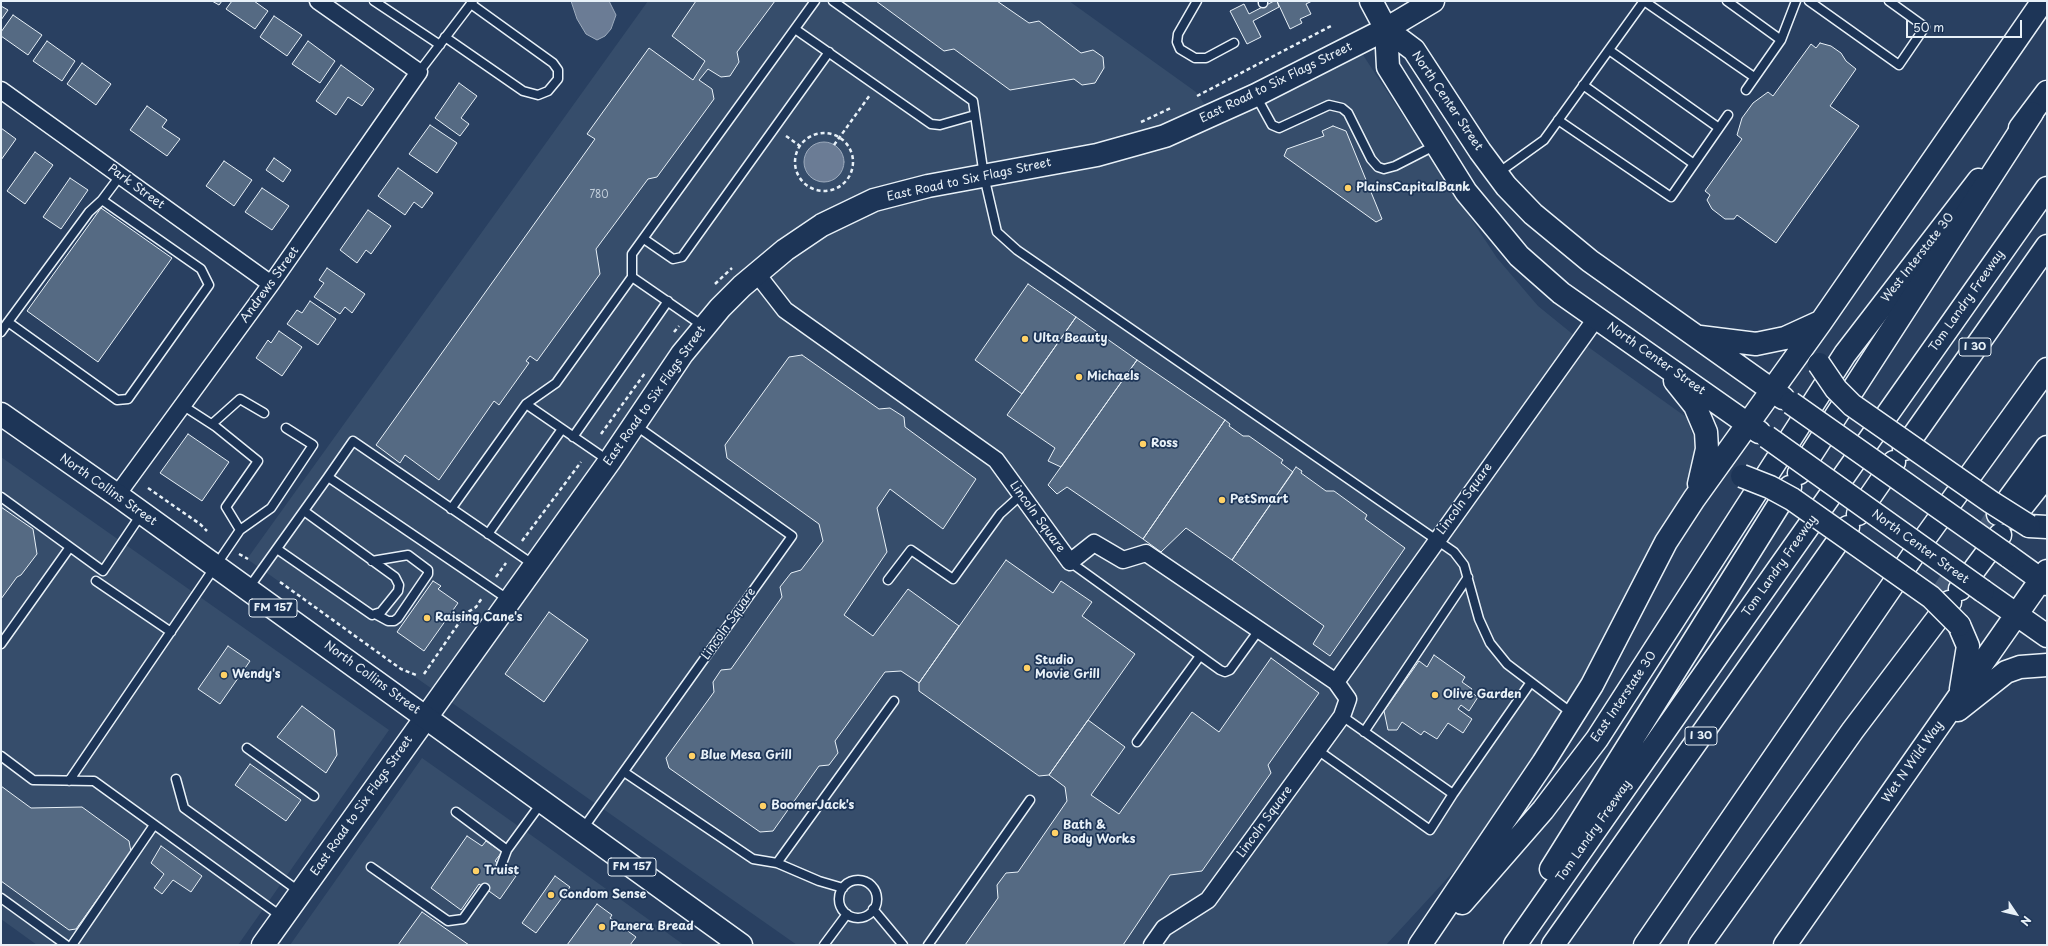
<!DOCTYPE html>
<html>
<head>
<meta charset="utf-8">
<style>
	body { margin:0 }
	#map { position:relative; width:2048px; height:946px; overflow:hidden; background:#294061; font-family:"Playpen Sans",sans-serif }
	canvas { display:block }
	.frame { position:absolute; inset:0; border:2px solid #e8f1f8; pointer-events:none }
	.north { position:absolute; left:1996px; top:894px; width:40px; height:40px; -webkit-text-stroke:3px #1d3557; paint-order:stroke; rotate:125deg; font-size:11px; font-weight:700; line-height:16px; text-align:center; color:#e8f1f8 }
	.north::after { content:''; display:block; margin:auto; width:14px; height:18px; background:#e8f1f8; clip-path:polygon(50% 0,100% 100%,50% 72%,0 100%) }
	.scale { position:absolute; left:1906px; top:20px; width:116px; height:18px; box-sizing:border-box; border:2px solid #e8f1f8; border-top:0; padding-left:5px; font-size:12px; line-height:14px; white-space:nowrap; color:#e8f1f8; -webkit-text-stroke:3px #1d3557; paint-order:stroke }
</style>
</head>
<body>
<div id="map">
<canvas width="2048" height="946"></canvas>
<div class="frame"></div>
<div class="north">N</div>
<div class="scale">50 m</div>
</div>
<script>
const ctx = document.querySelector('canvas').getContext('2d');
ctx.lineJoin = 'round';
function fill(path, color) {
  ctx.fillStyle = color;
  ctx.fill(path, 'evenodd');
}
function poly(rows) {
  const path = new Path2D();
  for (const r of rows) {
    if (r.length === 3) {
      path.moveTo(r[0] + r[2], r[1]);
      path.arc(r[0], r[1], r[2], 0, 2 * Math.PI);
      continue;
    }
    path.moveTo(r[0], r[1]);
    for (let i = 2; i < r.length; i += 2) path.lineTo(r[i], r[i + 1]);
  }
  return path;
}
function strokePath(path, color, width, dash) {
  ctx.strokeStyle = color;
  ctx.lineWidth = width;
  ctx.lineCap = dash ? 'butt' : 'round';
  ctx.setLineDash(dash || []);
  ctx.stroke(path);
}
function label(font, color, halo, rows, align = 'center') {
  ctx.font = font + ' "Playpen Sans",sans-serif';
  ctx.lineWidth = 3.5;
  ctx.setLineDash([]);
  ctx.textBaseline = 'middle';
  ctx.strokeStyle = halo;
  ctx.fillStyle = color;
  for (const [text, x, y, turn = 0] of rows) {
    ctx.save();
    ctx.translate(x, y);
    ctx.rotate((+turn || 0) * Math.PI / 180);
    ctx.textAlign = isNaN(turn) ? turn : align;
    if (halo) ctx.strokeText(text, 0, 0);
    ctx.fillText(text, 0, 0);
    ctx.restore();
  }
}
fill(poly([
	[648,1,1069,1,1196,92,1216,121,1357,46,1497,258,1538,306,1591,349,1686,417,1697,447,1695,481,1537,781,1386,945,797,945,247,559],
	[1,457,389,730,238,945,37,945,1,919],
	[422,758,538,840,684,945,290,945]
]), '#364d6b');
const water = poly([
	[571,1,609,1,616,15,611,29,605,36,597,40,586,34,577,19,571,1],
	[824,162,20]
]);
fill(water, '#6b7c95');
strokePath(water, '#9dabbd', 1);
const building = poly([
	[212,1,222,1,219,5,212,1],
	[232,1,254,1,268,11,255,29,226,9,232,1],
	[696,1,775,1,737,52,739,62,730,76,721,77,708,69,699,80,712,89,714,99,657,177,648,179,596,249,600,274,537,361,530,356,526,361,529,363,499,405,494,401,439,480,405,455,400,463,376,445,595,139,587,134,649,48,693,80,705,61,672,36,696,1],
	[876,1,997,1,1029,23,1039,21,1081,53,1093,50,1103,57,1104,68,1095,83,1082,85,1074,79,1010,90,954,49,944,51,876,1],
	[1274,1,1277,1,1279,7,1253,21,1261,37,1247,44,1230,11,1244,4,1249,14,1274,1],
	[1277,1,1312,1,1306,4,1311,14,1300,19,1302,23,1290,29,1277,1],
	[1,6,8,10,1,20,1,6],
	[13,15,42,35,28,55,1,36,1,32,13,15],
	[274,16,302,35,287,56,260,37,274,16],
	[47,41,75,61,62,81,33,61,47,41],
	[308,41,335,61,320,83,292,64,308,41],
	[1820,43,1831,46,1841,53,1846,61,1856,69,1830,106,1859,126,1776,243,1737,215,1734,219,1725,219,1712,209,1707,200,1710,195,1705,191,1742,139,1737,135,1742,118,1753,103,1768,92,1773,96,1811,44,1816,48,1820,43],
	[82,63,111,84,96,105,67,84,82,63],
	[341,65,374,89,362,106,348,97,336,115,316,101,341,65],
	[459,83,477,96,461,118,469,124,460,136,435,118,459,83],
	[147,106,167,120,162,127,180,139,167,156,130,130,147,106],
	[430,125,457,143,437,173,409,154,430,125],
	[1333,126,1346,131,1382,219,1376,222,1284,156,1287,149,1324,136,1322,131,1333,126],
	[1,128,16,139,1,160,1,128],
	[35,152,53,165,25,204,7,191,35,152],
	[274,158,291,170,283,182,266,170,274,158],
	[224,161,252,180,234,206,206,186,224,161],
	[398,168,433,193,422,208,414,202,405,215,378,196,398,168],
	[70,178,88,190,61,229,43,217,70,178],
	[262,188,289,206,272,230,245,212,262,188],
	[101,208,172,258,98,362,27,311,101,208],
	[368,210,391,226,371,254,366,250,357,263,340,250,368,210],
	[327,268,365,294,352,313,345,307,340,314,314,297,324,283,319,280,327,268],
	[1028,284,1076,317,1022,394,975,360,1028,284],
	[310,301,336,319,318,345,287,324,297,310,302,313,310,301],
	[1076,317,1137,360,1061,467,1048,461,1055,448,1007,415,1076,317],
	[279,331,302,347,282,376,256,358,268,340,271,343,279,331],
	[802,355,879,409,890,408,904,417,905,427,976,479,943,529,890,489,877,508,887,552,844,615,873,636,908,589,959,626,919,683,901,671,885,672,835,741,838,753,829,765,819,766,773,831,760,832,669,768,666,758,714,692,713,682,721,670,731,669,782,597,780,587,791,573,801,570,823,541,819,524,727,458,725,445,789,357,802,355],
	[1137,360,1225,420,1143,539,1067,487,1057,494,1048,485,1137,360],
	[1225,420,1230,424,1229,426,1243,436,1249,436,1283,460,1281,463,1293,472,1232,560,1186,528,1161,552,1143,539,1225,420],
	[188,434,229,462,202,501,160,473,188,434],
	[1296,467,1302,471,1301,473,1326,491,1334,491,1367,515,1365,519,1405,548,1330,656,1313,644,1324,626,1232,560,1296,467],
	[1,507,33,529,37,554,21,575,17,577,1,599,1,507],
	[1006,560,1053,593,1061,581,1092,602,1082,616,1135,654,1049,775,1039,776,919,691,919,683,1006,560],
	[433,581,441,586,438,589,458,603,424,651,397,632,433,581],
	[549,612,588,640,544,702,505,674,549,612],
	[228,646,250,661,220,704,198,689,228,646],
	[1434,655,1465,677,1462,682,1472,689,1470,692,1478,697,1469,711,1461,705,1458,709,1472,719,1463,733,1448,723,1437,739,1424,731,1421,735,1402,722,1397,730,1388,730,1384,711,1419,661,1427,667,1434,655],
	[1271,658,1319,693,1268,765,1271,773,1202,871,1170,875,1123,945,965,945,998,898,997,885,1006,873,1018,872,1067,801,1065,787,1049,775,1088,720,1125,747,1091,795,1119,814,1192,712,1219,732,1271,658],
	[302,706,334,730,337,755,326,773,277,737,302,706],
	[250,764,301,800,286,821,235,785,250,764],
	[1,786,31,808,82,807,129,841,131,852,76,929,69,930,1,881,1,786],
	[467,836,482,846,486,841,502,852,495,861,516,876,500,899,479,884,461,910,431,888,467,836],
	[161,846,202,876,191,892,173,880,162,894,154,888,164,874,151,863,161,846],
	[555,876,570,887,536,933,522,923,555,876],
	[597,904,612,915,610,918,636,937,630,945,567,945,597,904],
	[422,912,469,945,398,945,422,912]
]);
fill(building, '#556a83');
strokePath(building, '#e8f1f8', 1);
strokePath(poly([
	[1989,528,1998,514],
	[1941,595,1950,581]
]), '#465b78', 22, [22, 11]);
const lane = poly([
	[374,1,440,45],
	[833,1,973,101,984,176,997,232,1017,250,1454,552,1464,565,1479,619,1490,643,1507,664,1573,714],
	[1197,1,1178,34,1177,42,1180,49,1195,58,1206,58,1234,43],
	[1263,1,1263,3],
	[1644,1,1754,77],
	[1727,1,1781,40],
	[1809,1,1899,65,1925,27,1889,1],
	[795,29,931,124,940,125,975,115],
	[445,37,523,91,538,95,548,91,558,79,558,70,553,63,471,4],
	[1609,50,1719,128],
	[419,72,473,1],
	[1583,85,1694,164],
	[1746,90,1781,40,1796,1],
	[1256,96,1272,125,1279,128,1329,105,1342,108,1348,113,1371,159,1378,167,1384,169,1395,166,1436,145],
	[1558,120,1671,197,1728,115],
	[1498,173,1544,140,1644,1],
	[644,239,673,259,682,257,829,52],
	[632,277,703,326],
	[8,322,89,212,102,200,120,176],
	[1,332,8,322,117,400,128,399,209,285,201,269,102,200],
	[526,404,609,461],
	[212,424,240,399,264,413],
	[573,437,668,301],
	[328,477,353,441,534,565],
	[1,497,103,571,142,513],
	[451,509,526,404,556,383,632,277,632,254,815,1],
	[240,530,271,508,313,445,286,428],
	[488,534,562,429],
	[277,549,372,615,381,612,398,591,399,585,395,577,304,511],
	[372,561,408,555,428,570,428,574,398,618,394,621,388,621,377,615],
	[1070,562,1220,670,1225,672,1230,670,1259,630],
	[888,580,911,550,953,579,1000,514,1021,495],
	[96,581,171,632],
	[248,589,328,477,509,600],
	[1,644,70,547],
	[1342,716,1453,794],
	[1364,732,1468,577],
	[1137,742,1200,656],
	[247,748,314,796],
	[1316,749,1430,830,1453,794,1531,682],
	[1,756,33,780,94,781,282,917],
	[624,772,753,859,777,863,894,701],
	[176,779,184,808,300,892],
	[69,781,240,530,226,507,258,461,216,427,182,405],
	[456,812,507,850,542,802],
	[582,830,792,536,635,425],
	[777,863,819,881,843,888],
	[501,866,507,850],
	[371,867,448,921,463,919,485,888],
	[858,899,19],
	[1,898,66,945],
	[873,909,903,945],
	[72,945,154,825],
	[824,945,847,914],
	[928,945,1030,800]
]);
const street = poly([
	[1,90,271,284],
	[757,274,785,310,996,460,1070,562,1094,543,1123,560,1146,553,1336,682,1348,699,1342,716,1208,900,1164,928,1152,945],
	[117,495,271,284,419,72,318,1],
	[1336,682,1597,317]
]);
const secondary = poly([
	[1371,1,1386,29,1414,50,1480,151,1506,186,1533,214,1590,261,1783,398],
	[1386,29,1388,67,1466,192,1519,256,1561,293,1759,432],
	[2020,128,2047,92],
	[1700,337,1756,344,1785,338,1820,322],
	[1675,381,1695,406,1706,432,1707,449,1699,484],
	[2029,526,2047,527],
	[2008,556,2047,584],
	[1983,591,2047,636],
	[1959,625,1968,646,1961,689],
	[1958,710,2006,672,2020,667,2047,665],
	[1462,903,1543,810,1597,739,1845,354,1979,180],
	[263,945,609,462,682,354,720,308,742,286,785,250,822,225,874,200,928,186,1097,155,1165,136,1256,95,1386,29,1433,1],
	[1420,945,1543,763,1592,685,1666,542,1694,499,1821,322,2043,1],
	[1785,945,2047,571]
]);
const primary = poly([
	[1,414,117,495,741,945]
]);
const highway = poly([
	[1904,449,2047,246],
	[1799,473,2032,113],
	[1858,514,1894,462],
	[1998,514,2047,447],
	[2013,518,2047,475],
	[1960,589,2000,535],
	[1551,869,1790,487],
	[1515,945,1724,646,2047,188],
	[1553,945,1848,527],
	[1645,945,1925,538,2047,369],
	[1700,945,1853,730,1950,602]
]);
strokePath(lane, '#e8f1f8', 11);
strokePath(street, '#e8f1f8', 19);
strokePath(secondary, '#e8f1f8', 25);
strokePath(primary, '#e8f1f8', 25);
strokePath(highway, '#e8f1f8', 25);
strokePath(poly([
	[1197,96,1331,26],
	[1141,122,1171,108],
	[824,162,29],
	[786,136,800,146],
	[834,145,870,95],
	[715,284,732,268],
	[674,332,679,326],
	[601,434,645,373],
	[148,488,200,524,207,531],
	[522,541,581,462],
	[239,554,248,559],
	[496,577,506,563],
	[280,582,401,669,416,675],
	[424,674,465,614,476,607,482,598]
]), '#e8f1f8', 2.5, [4, 3]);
strokePath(lane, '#1d3557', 8);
strokePath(street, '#1d3557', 16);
strokePath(secondary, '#1d3557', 22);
strokePath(primary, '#1d3557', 22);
strokePath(highway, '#1d3557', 22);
const secondaryBridge = poly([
	[1819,364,1836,389,1852,405,1991,502,2029,526],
	[1791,403,2008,556],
	[1767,437,1983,591],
	[1742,476,1770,487,1792,499,1931,597,1959,625]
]);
strokePath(secondaryBridge, '#e8f1f8', 25, []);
strokePath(secondaryBridge, '#1d3557', 22);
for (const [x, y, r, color] of [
	[1348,188,4,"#ffd166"],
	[1025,339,4,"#ffd166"],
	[1079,377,4,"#ffd166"],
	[1143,444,4,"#ffd166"],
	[1222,500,4,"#ffd166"],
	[427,618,4,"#ffd166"],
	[1027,668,4,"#ffd166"],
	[224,675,4,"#ffd166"],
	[1435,695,4,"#ffd166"],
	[692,756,4,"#ffd166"],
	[763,806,4,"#ffd166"],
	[1055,833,4,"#ffd166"],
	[476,871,4,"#ffd166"],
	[551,895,4,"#ffd166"],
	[602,927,4,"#ffd166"]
]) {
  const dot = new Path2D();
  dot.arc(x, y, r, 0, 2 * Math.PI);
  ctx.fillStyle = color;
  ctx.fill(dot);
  strokePath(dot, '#1d3557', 1.5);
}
label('10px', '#c3cfdb', null, [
	["780",599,195]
]);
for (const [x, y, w] of [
	[1975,347,32],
	[273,608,48],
	[1701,736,32],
	[632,867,48]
]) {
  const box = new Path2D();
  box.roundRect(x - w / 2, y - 9, w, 18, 3);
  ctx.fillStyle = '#1d3557';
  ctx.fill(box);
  strokePath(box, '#e8f1f8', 1);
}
label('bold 11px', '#e8f1f8', null, [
	["I 30",1975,347],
	["FM 157",273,608],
	["I 30",1701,736],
	["FM 157",632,867]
]);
label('12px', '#e8f1f8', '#1d3557', [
	["East Road to Six Flags Street",1276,83,-26],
	["North Center Street",1447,101,56],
	["East Road to Six Flags Street",969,180,-12],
	["Park Street",136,187,36],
	["West Interstate 30",1918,258,-52],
	["Andrews Street",270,285,-54],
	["Tom Landry Freeway",1967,301,-55],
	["North Center Street",1656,359,35],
	["East Road to Six Flags Street",655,396,-55],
	["North Collins Street",108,490,35],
	["Lincoln Square",1465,499,-54],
	["Lincoln Square",1037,517,54],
	["North Center Street",1920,547,36],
	["Tom Landry Freeway",1780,566,-55],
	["Lincoln Square",729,624,-55],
	["North Collins Street",372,678,36],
	["East Interstate 30",1624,697,-56],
	["Wet N Wild Way",1913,762,-55],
	["East Road to Six Flags Street",362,806,-55],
	["Lincoln Square",1265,822,-54],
	["Tom Landry Freeway",1594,831,-55]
]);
label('bold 12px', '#e8f1f8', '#1d3557', [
	["PlainsCapitalBank",1356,188],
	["Ulta Beauty",1033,339],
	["Michaels",1087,377],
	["Ross",1151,444],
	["PetSmart",1230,500],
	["Raising Cane's",435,618],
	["Studio",1035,661],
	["Movie Grill",1035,675],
	["Wendy's",232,675],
	["Olive Garden",1443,695],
	["Blue Mesa Grill",700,756],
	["BoomerJack's",771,806],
	["Bath &",1063,826],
	["Body Works",1063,840],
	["Truist",484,871],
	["Condom Sense",559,895],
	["Panera Bread",610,927]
], 'left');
</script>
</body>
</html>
